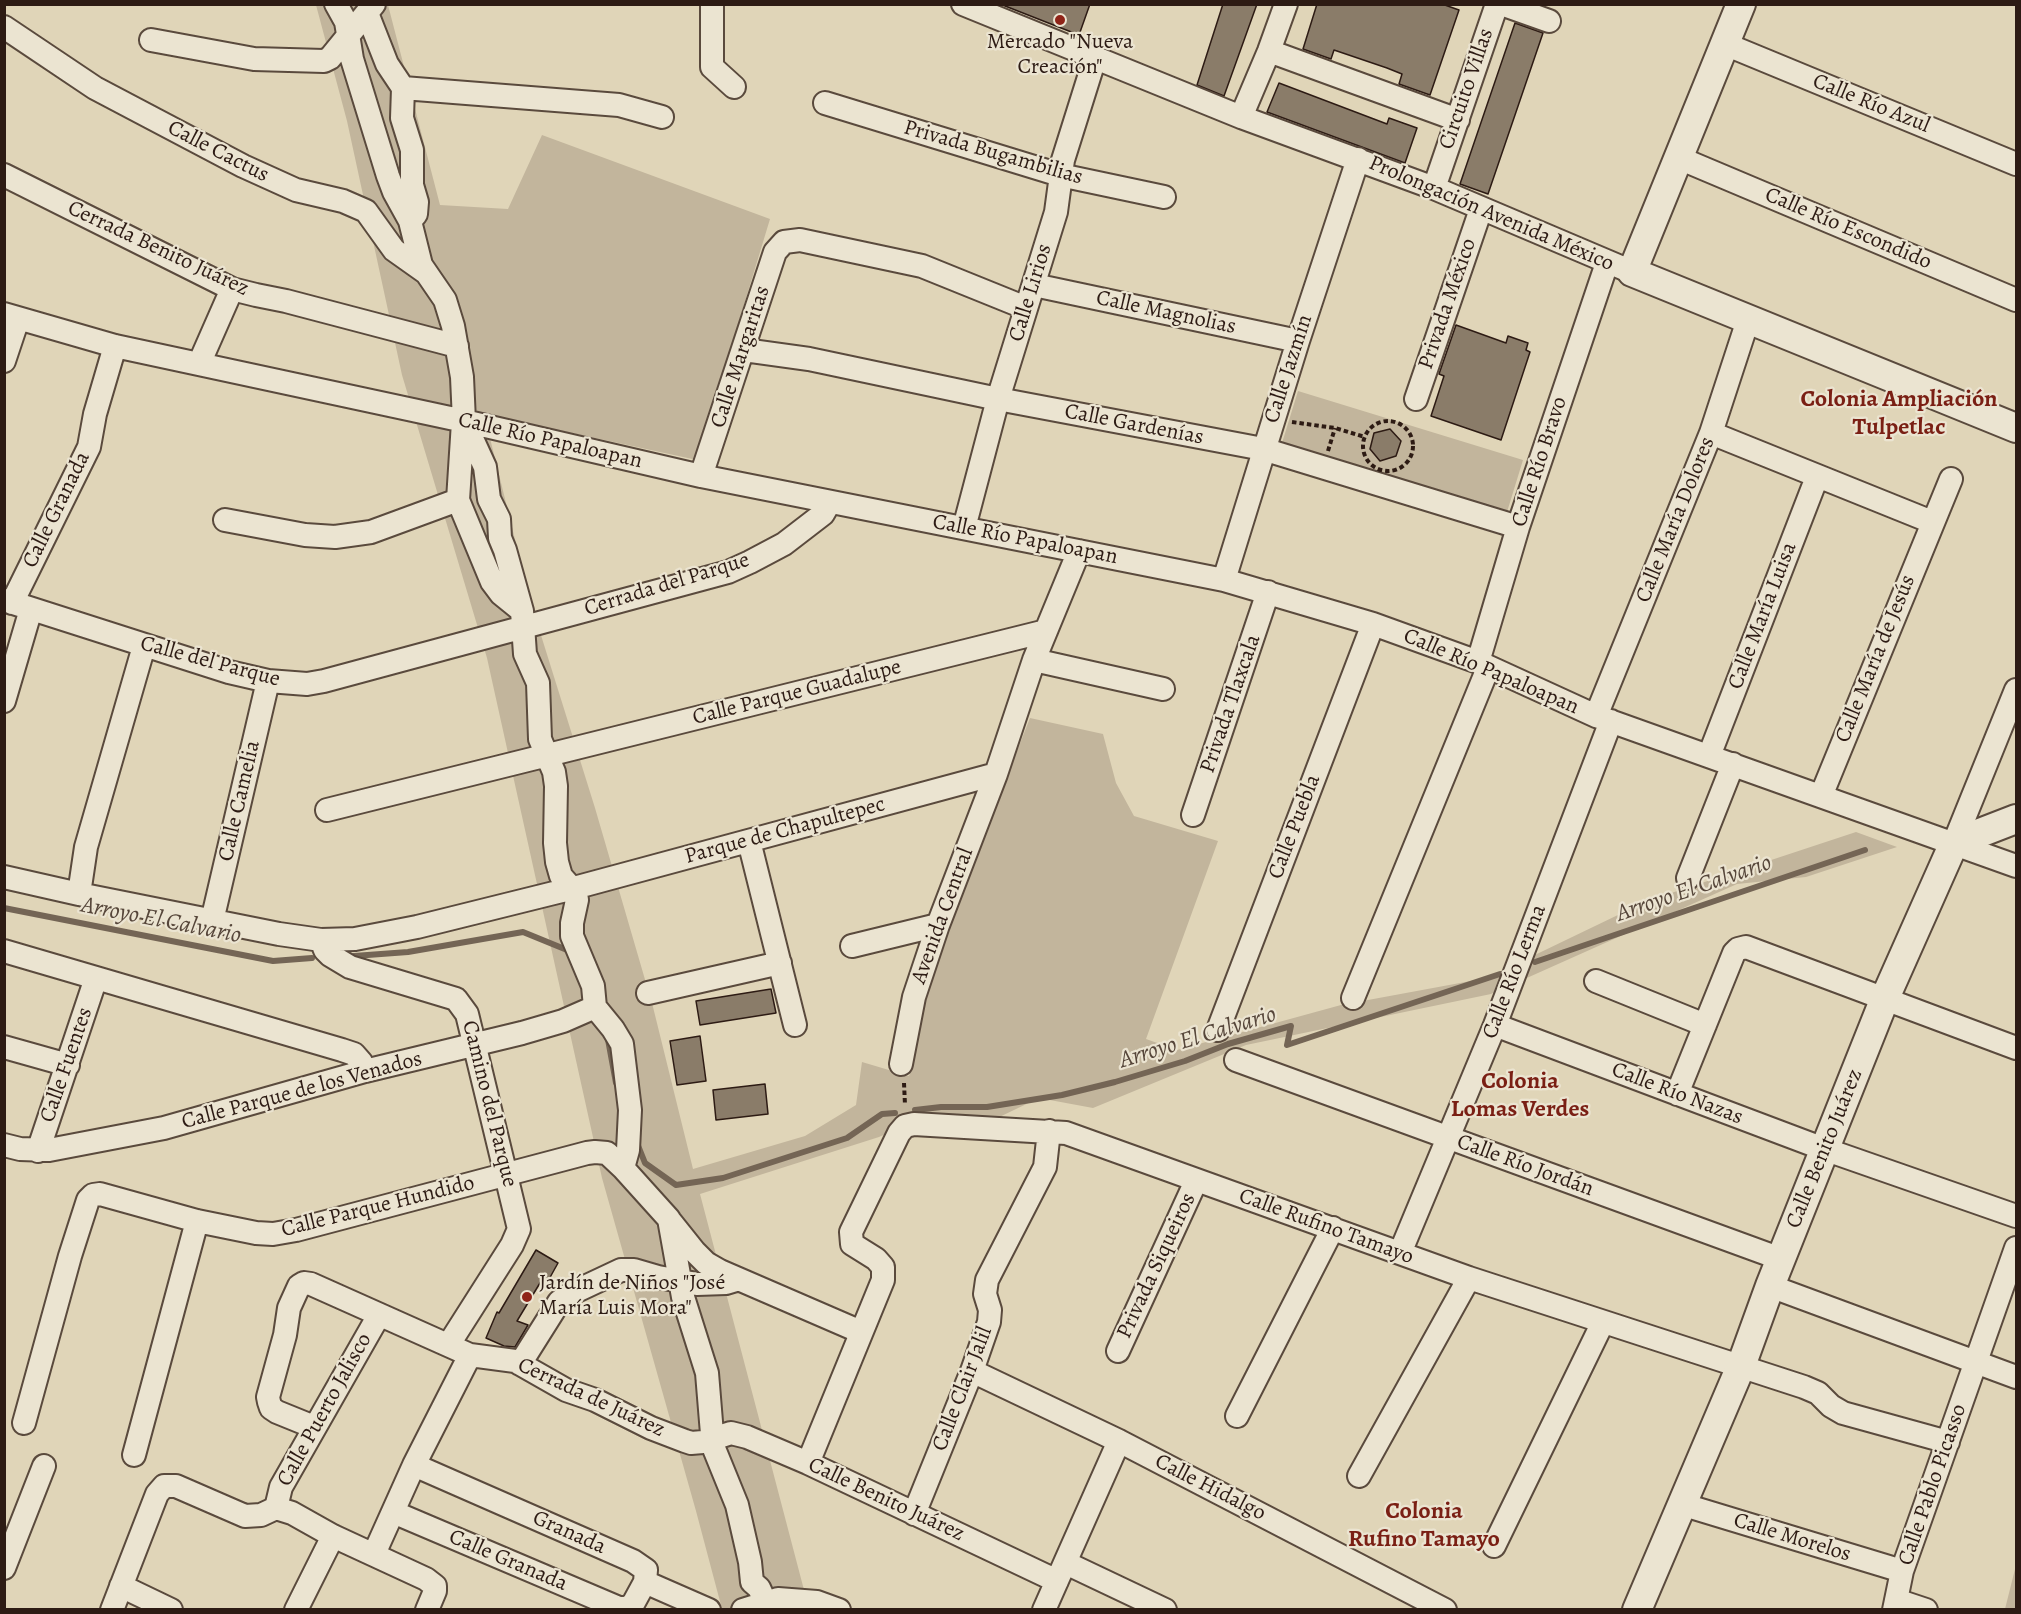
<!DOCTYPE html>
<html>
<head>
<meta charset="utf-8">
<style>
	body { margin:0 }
	#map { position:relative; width:2021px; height:1614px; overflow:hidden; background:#e0d5b8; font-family:Alegreya,serif }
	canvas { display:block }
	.frame { position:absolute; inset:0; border:6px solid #2d1b14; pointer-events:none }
</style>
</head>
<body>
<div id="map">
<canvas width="2021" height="1614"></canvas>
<div class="frame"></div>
</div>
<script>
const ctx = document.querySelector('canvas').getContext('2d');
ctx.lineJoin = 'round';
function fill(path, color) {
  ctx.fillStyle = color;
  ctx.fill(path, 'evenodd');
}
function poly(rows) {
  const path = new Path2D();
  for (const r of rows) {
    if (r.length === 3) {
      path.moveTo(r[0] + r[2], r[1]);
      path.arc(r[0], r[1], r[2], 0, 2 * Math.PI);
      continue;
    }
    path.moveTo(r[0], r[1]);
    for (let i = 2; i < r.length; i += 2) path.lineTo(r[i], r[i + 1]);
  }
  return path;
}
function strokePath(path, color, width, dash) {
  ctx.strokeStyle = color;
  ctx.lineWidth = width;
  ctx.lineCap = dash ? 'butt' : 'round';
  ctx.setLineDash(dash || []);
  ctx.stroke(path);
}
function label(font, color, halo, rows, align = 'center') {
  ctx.font = font + ' Alegreya,serif';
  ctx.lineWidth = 4.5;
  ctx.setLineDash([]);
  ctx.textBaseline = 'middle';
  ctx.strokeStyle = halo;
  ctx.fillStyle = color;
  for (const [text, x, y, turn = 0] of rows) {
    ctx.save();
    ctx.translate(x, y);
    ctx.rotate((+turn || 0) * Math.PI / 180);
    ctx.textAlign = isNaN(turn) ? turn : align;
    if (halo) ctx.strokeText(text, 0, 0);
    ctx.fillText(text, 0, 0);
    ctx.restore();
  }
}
fill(poly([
	[316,5,388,5,440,205,508,209,542,135,770,219,697,460,484,414,530,600,595,808,653,1007,693,1169,805,1136,856,1105,862,1062,909,1076,935,959,1030,718,1103,734,1116,783,1134,816,1218,841,1146,1039,1177,1050,1341,1005,1487,978,1647,901,1856,832,1897,847,1806,877,1737,884,1491,994,1246,1045,1093,1108,1039,1098,991,1121,921,1118,879,1137,700,1194,809,1609,722,1609,696,1511,602,1178,487,658,402,375,347,121],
	[1298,391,1523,460,1507,512,1282,443],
	[2016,1565,2016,1609,2005,1609]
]), '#c2b59c');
strokePath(poly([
	[4,908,273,961,312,958],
	[354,956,408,952,523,932,572,952],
	[1535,962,1865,850],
	[607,1034,616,1083],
	[915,1110,941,1107,987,1107,1062,1095,1115,1082,1185,1061,1228,1044,1291,1026,1287,1045,1500,974],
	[637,1143,645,1163,676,1185,723,1178,847,1138,882,1114,895,1113]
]), '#746555', 6);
const building = poly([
	[1000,4,1090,4,1079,35,1000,4],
	[1223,4,1257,4,1224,96,1197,85,1223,4],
	[1317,4,1442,4,1459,10,1430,95,1399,84,1402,74,1387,68,1334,50,1331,59,1303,49,1317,4],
	[1515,23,1543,33,1488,194,1460,184,1515,23],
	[1279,83,1387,124,1389,118,1417,128,1405,163,1267,112,1279,83],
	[1456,325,1506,343,1508,336,1528,343,1526,350,1530,352,1501,440,1431,416,1444,376,1439,374,1456,325],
	[1390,429,1401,441,1396,456,1380,461,1370,449,1374,433,1390,429],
	[771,989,776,1013,700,1025,696,1001,771,989],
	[700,1036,706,1081,677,1085,670,1041,700,1036],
	[765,1084,768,1114,716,1120,713,1090,765,1084],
	[536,1250,558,1263,548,1281,543,1278,517,1321,528,1325,515,1347,504,1346,486,1338,497,1312,499,1313,536,1250]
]);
fill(building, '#8a7c69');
strokePath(building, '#2d1b14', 1.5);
const minor = poly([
	[336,4,346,22,352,59,388,176,394,192,410,221,421,265,445,300,453,326,462,377,464,421,485,467,489,499,499,519,500,538,505,550,522,611,525,654,538,683,540,739,554,772,556,786,555,843,557,862,561,876,576,893,577,900,572,923,572,936,593,986,595,1007,613,1029,622,1044,630,1110,628,1150,623,1168,669,1219,683,1297,707,1373,713,1446,737,1505,750,1562,752,1582,759,1588,769,1610],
	[712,4,712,67,734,87],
	[963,4,1241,117,1434,188,1632,272],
	[1501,4,1549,21],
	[367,13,387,64,403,88,402,118,412,150,412,185,417,202,416,214,410,221],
	[4,27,95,88,243,166,296,190,343,201,366,211,394,250,425,272],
	[151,40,254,59,324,61,330,58,374,4],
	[1725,44,2016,164],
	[1269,51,1458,120],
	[403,88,619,105,662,117],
	[825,103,1060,175,1164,197],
	[1241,117,1269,51,1286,4],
	[1679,158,2016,300],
	[4,175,232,289,256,295,286,301,457,346],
	[1434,188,1497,4],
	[1034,285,1298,341],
	[4,314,115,346,464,421,701,476,1224,580,1373,624,1478,662,1596,716,2016,866],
	[744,350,809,359,998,399,1263,449,1518,527],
	[4,361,18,319],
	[199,364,232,289],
	[1416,399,1481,209],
	[463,422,458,500,492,582,501,594,522,611],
	[1711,433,1932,522],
	[701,476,775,252,784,242,800,240,922,266,1026,308],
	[225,520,305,535,335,537,371,532,458,500],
	[964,528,998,399,1056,212,1063,160,1095,58],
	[1224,580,1298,341,1358,159],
	[4,600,229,672,268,681,307,684,324,681,728,572,750,562,784,544,823,514,830,502],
	[12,603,89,447,95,414,115,346],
	[1034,660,1163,689],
	[1478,662,1518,527,1607,263],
	[4,701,31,609],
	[1596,716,1711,433,1748,320],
	[1709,756,1817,477],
	[1821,796,1951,479],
	[327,810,1046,631],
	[1193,815,1268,592],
	[749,841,795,1025],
	[1954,843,2016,690],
	[4,877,79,894,279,934,321,940,355,939,417,927,574,888,996,774],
	[1688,878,1733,764],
	[79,894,86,847,144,646],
	[212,921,268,681],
	[321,940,325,950,330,955,350,967,456,999,467,1014,519,1229,512,1245,449,1344],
	[852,946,938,925],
	[4,951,342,1050,354,1054,361,1062,365,1071],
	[1596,981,1705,1025],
	[648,993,780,963],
	[1353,998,1488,668],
	[1495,1025,1824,1149,2016,1216],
	[1218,1030,1373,624],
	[4,1047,68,1065],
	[1236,1060,1781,1259],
	[901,1064,914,997,938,925,996,774,1034,660,1079,551],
	[1677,1094,1734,953,1738,949,1746,947,2016,1048],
	[4,1145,20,1149,49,1150,164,1128,365,1071,522,1033,563,1021,595,1007],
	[38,1151,96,978],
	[671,1222,695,1252,706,1263,720,1271,861,1332],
	[1400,1253,1495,1025,1611,721],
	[1770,1286,2016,1377],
	[1118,1351,1196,1181],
	[520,1364,559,1302,570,1294,621,1270,634,1270,658,1277,697,1284,726,1283,736,1280],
	[972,1371,1119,1441,1445,1610],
	[1237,1416,1333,1228],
	[24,1423,70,1256,88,1200,93,1195,100,1194,197,1221,256,1233,273,1234,296,1230,587,1153,595,1152,607,1153,623,1168],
	[314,1427,277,1412,271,1408,269,1402,268,1397,285,1335,289,1308,299,1286,304,1283,311,1284,470,1355,515,1361,566,1390,595,1400,651,1428,685,1441,691,1443,703,1442,731,1433,747,1437,808,1463,1057,1581],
	[134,1455,197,1221],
	[808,1463,883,1280,883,1267,876,1259,852,1244,851,1232,899,1133,905,1126,914,1124,1066,1133,1469,1278,1804,1387,1818,1393,1831,1406,1843,1413,1948,1442],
	[414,1465,633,1561,646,1570,645,1582,709,1610],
	[1359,1476,1469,1278],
	[1681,1504,1902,1571],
	[276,1508,281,1487,379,1315],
	[276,1508,292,1513,333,1536,426,1579,435,1586,435,1591,427,1610],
	[393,1512,619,1608,627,1608,633,1604,645,1582],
	[914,1514,972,1371,989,1322,990,1310,985,1294,987,1280,1045,1167,1049,1131],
	[1494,1546,1603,1322],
	[374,1554,414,1465,470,1355],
	[1066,1563,1165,1610],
	[4,1568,44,1466],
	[121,1586,171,1610],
	[1896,1600,1926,1610],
	[112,1610,157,1494,164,1486,176,1486,245,1516,261,1515,276,1508],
	[296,1610,333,1536],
	[743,1610,778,1599,817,1602,839,1610],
	[1044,1610,1119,1441],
	[1894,1610,1902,1571,2016,1248]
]);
const tertiary = poly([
	[1741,4,1632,272,2016,428],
	[1637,1610,1741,1366,1770,1286,1885,998,1954,843,2016,819]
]);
strokePath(minor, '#5a4a3d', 26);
strokePath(tertiary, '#5a4a3d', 32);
strokePath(poly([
	[1388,446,25],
	[1292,422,1335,428,1365,437],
	[1328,451,1335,428],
	[904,1083,905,1105]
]), '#2d1b14', 4, [4.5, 3]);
strokePath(minor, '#ebe4d1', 22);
strokePath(tertiary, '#ebe4d1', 28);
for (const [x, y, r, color] of [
	[1060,20,6,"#8f2418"],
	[527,1297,6,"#8f2418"]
]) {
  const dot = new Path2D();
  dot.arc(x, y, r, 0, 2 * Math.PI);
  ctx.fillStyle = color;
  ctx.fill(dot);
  strokePath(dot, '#ebe4d1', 2);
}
label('22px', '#2d1b14', '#ebe4d1', [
	["Mercado \"Nueva",1060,43],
	["Creación\"",1060,68],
	["Jardín de Niños \"José",539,1284,"left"],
	["María Luis Mora\"",539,1309,"left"]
]);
label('22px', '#2d1b14', '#ebe4d1', [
	["Circuito Villas",1467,89,-71],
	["Calle Río Azul",1871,104,22],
	["Calle Cactus",218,152,27],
	["Privada Bugambilias",993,153,16],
	["Prolongación Avenida México",1491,214,23],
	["Calle Río Escondido",1848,229,23],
	["Cerrada Benito Juárez",158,249,25],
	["Calle Lirios",1031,293,-73],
	["Privada México",1448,304,-71],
	["Calle Magnolias",1166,313,12],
	["Calle Margaritas",741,357,-72],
	["Calle Jazmín",1289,369,-72],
	["Calle Gardenías",1134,425,11],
	["Calle Río Papaloapan",550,441,13],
	["Calle Río Bravo",1540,462,-72],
	["Calle Granada",57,510,-64],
	["Calle María Dolores",1676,520,-68],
	["Calle Río Papaloapan",1025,540,11],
	["Cerrada del Parque",667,585,-17],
	["Calle María Luisa",1763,616,-69],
	["Calle María de Jesús",1876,659,-68],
	["Calle del Parque",210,662,15],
	["Calle Río Papaloapan",1491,672,23],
	["Calle Parque Guadalupe",797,693,-14],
	["Privada Tlaxcala",1231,704,-71],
	["Calle Camelia",240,801,-77],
	["Calle Puebla",1295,827,-69],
	["Parque de Chapultepec",785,831,-15],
	["Avenida Central",943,916,-70],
	["Calle Río Lerma",1515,972,-69],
	["Calle Fuentes",67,1065,-71],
	["Calle Parque de los Venados",302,1091,-15],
	["Calle Río Nazas",1677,1094,21],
	["Camino del Parque",489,1104,76],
	["Calle Benito Juárez",1825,1149,-68],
	["Calle Río Jordán",1525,1166,20],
	["Calle Parque Hundido",378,1207,-14],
	["Calle Rufino Tamayo",1326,1227,20],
	["Privada Siqueiros",1157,1266,-65],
	["Calle Clair Jalil",963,1389,-69],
	["Cerrada de Juárez",591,1398,25],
	["Calle Puerto Jalisco",325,1410,-61],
	["Calle Pablo Picasso",1933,1485,-71],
	["Calle Hidalgo",1210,1488,27],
	["Calle Benito Juárez",886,1500,25],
	["Granada",569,1533,24],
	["Calle Morelos",1792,1538,17],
	["Calle Granada",508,1561,23]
]);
label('bold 24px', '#7a1f14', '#ebe4d1', [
	["Colonia Ampliación",1899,400],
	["Tulpetlac",1899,428],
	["Colonia",1520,1082],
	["Lomas Verdes",1520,1110],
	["Colonia",1424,1512],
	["Rufino Tamayo",1424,1540]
]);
label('italic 24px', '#56463a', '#ebe4d1', [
	["Arroyo El Calvario",1694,889,-19],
	["Arroyo El Calvario",161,921,11],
	["Arroyo El Calvario",1198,1038,-17]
]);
</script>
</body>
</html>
